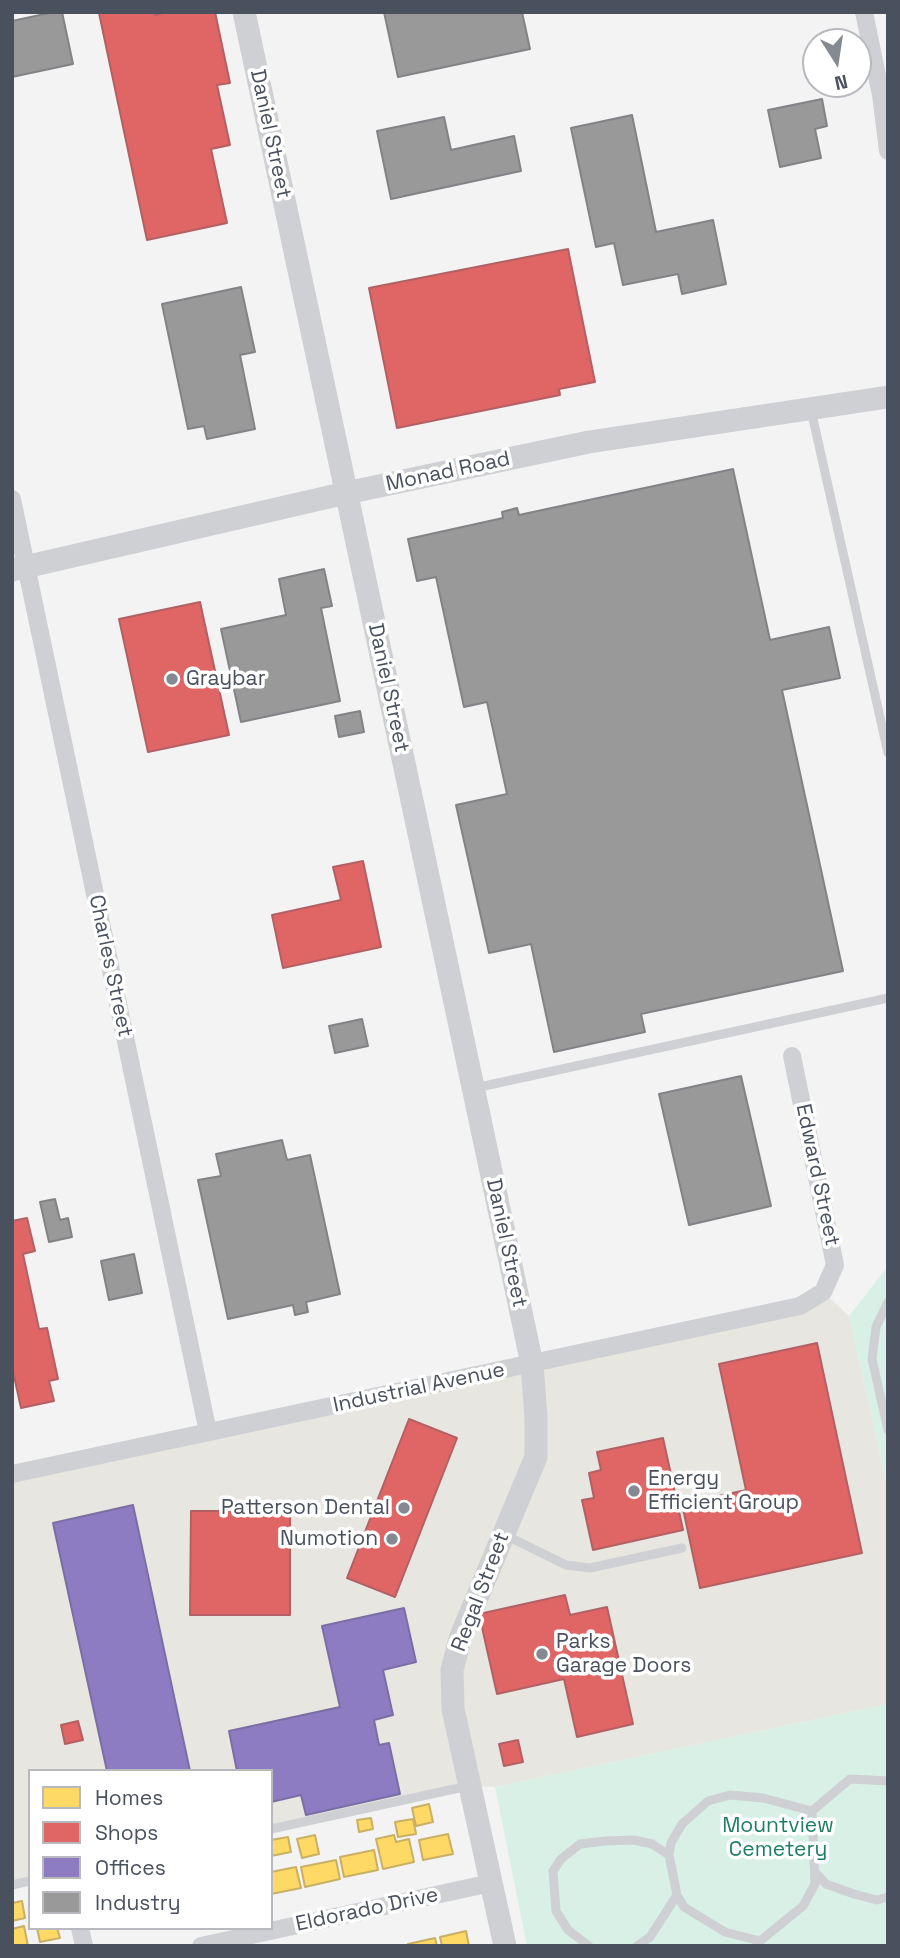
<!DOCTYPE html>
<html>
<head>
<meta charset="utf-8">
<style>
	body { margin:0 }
	#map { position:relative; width:900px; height:1958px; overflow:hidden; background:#f3f3f3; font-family:"Space Grotesk",sans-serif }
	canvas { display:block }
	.frame { position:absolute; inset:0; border:14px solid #4a515e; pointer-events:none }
	.legend { position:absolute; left:28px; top:1769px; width:245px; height:161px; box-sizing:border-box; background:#fff; border:2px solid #b7b9bf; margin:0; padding:9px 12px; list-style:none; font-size:21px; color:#4a515e }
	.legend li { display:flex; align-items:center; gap:14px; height:35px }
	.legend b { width:35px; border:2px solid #b7b9bf }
	.north { position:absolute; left:802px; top:28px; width:70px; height:70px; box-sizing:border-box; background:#fff; border:2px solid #b7b9bf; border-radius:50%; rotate:168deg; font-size:19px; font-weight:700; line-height:28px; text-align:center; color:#4a515e }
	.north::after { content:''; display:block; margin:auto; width:24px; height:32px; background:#858a92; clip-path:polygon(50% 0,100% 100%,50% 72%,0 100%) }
</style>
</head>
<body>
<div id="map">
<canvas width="900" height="1958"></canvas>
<div class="frame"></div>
<ul class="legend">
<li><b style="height:19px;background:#ffd966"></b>Homes</li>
<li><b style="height:19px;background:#e06666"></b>Shops</li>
<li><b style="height:19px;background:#8e7cc3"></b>Offices</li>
<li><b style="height:19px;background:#999"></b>Industry</li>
</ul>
<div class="north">N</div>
</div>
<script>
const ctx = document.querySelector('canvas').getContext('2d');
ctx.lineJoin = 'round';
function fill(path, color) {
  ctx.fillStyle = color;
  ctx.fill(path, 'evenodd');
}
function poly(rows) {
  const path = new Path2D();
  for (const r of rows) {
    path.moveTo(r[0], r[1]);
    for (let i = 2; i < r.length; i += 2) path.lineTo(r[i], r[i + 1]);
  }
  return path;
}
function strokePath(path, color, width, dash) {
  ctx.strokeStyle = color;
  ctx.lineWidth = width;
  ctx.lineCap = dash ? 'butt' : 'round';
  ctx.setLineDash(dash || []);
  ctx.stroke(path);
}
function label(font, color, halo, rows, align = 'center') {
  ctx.font = font + ' "Space Grotesk",sans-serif';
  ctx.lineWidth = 7;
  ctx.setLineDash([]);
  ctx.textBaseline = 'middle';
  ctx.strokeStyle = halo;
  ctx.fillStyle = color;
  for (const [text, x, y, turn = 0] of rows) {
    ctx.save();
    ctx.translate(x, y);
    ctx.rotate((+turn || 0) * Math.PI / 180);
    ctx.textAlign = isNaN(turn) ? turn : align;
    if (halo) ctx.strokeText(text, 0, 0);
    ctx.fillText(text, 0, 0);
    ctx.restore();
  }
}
fill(poly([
	[823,1292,849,1316,888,1490,888,1704,495,1787,470,1786,271,1829,271,1771,30,1771,30,1881,12,1885,12,1474]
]), '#e7e6e1');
fill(poly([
	[888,1266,888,1490,849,1316],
	[888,1704,888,1946,527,1946,495,1787]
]), '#d9f0e7');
const homes = poly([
	[429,1804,433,1822,416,1826,412,1808,429,1804],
	[371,1818,373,1829,359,1832,357,1820,371,1818],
	[413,1819,416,1834,398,1837,395,1822,413,1819],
	[448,1834,453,1854,423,1860,419,1840,448,1834],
	[315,1835,319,1854,302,1858,297,1839,315,1835],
	[394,1835,396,1842,409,1839,414,1862,383,1869,376,1839,394,1835],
	[288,1837,291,1852,271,1856,271,1840,288,1837],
	[374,1850,378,1870,344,1877,340,1857,374,1850],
	[336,1860,340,1879,305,1887,301,1867,336,1860],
	[296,1867,301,1888,271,1894,271,1872,296,1867],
	[22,1901,25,1918,12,1921,12,1903,22,1901],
	[24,1926,28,1946,12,1946,12,1929,24,1926],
	[37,1928,57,1928,60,1938,40,1942,37,1928],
	[466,1931,469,1946,442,1946,440,1937,466,1931],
	[435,1938,437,1946,409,1946,408,1944,435,1938]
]);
fill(homes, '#ffd966');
strokePath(homes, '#c9b064', 2);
const shops = poly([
	[155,12,155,15,166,12,215,12,230,83,217,85,230,145,211,149,227,223,147,240,99,13,155,12],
	[568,249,595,382,559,389,560,395,397,428,369,288,568,249],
	[200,602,229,735,148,752,119,619,200,602],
	[363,861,381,947,283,968,272,915,341,900,333,867,363,861],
	[27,1218,35,1251,23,1254,39,1329,47,1328,58,1379,49,1381,54,1401,21,1408,12,1367,12,1221,27,1218],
	[817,1343,862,1553,700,1588,682,1504,746,1490,719,1364,817,1343],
	[409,1419,457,1438,395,1597,347,1578,409,1419],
	[663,1438,683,1530,593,1550,582,1500,594,1498,589,1473,601,1470,597,1452,663,1438],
	[191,1511,290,1511,290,1615,190,1615,191,1511],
	[565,1595,570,1615,607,1607,633,1724,577,1737,564,1679,497,1694,479,1614,565,1595],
	[78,1721,83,1740,65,1744,61,1725,78,1721],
	[518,1740,523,1762,504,1766,499,1744,518,1740]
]);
fill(shops, '#e06666');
strokePath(shops, '#b36064', 2);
const offices = poly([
	[133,1505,190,1771,107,1771,53,1523,133,1505],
	[404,1608,416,1662,383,1670,393,1715,374,1720,379,1745,389,1743,400,1794,306,1815,301,1795,271,1802,271,1771,237,1771,229,1731,340,1707,322,1626,404,1608]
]);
fill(offices, '#8e7cc3');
strokePath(offices, '#7a6fa5', 2);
const industry = poly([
	[54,12,62,12,73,64,12,77,12,21,54,12],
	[384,12,522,12,530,49,398,77,384,12],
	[822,99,827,126,815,129,821,158,780,167,768,110,822,99],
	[632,115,656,232,713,220,726,284,682,294,678,274,623,285,614,243,596,247,571,128,632,115],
	[444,117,451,150,514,136,521,171,391,199,377,131,444,117],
	[241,287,255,352,240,355,255,429,207,439,204,426,188,429,162,304,241,287],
	[733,469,770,640,829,627,840,678,782,690,843,971,641,1014,645,1032,554,1052,531,944,489,953,456,805,507,794,487,702,464,707,436,577,417,581,408,539,503,518,502,512,517,508,519,515,733,469],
	[324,569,332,606,321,608,340,701,241,722,221,629,286,615,279,579,324,569],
	[360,711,364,732,339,737,335,716,360,711],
	[362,1019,368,1046,335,1053,329,1026,362,1019],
	[741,1076,771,1206,689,1225,659,1094,741,1076],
	[282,1140,287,1160,310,1155,340,1294,306,1302,308,1312,295,1315,293,1305,228,1319,198,1180,221,1176,216,1154,282,1140],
	[55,1199,60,1220,68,1218,72,1237,49,1242,40,1202,55,1199],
	[134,1254,142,1293,109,1300,101,1261,134,1254]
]);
fill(industry, '#999');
strokePath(industry, '#818387', 2);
strokePath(poly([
	[811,410,888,753],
	[475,1088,888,998],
	[888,1302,876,1327,872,1359,888,1430],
	[505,1535,566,1565,590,1568,682,1548],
	[812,1811,850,1779,888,1781],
	[271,1829,468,1786],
	[815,1872,826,1884,854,1894,877,1900,888,1897],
	[12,1885,30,1881],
	[760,1941,725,1932,684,1907,677,1895,669,1855,671,1843,682,1824,708,1801,730,1795,763,1798,812,1811],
	[760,1941,803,1906,815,1884,812,1811],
	[589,1946,568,1930,556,1911,553,1871,561,1859,580,1844,605,1841,634,1840,652,1844,669,1855],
	[637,1946,650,1937,677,1895]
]), '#cfd0d3', 9);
strokePath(poly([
	[864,12,881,95,888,151],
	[12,499,208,1432],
	[12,1474,800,1306,823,1292,835,1265,792,1056],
	[80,1928,84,1946],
	[201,1946,491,1883]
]), '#cfd0d3', 18);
strokePath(poly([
	[244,12,532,1364,536,1418,536,1457,461,1636,452,1670,453,1709,505,1946],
	[12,570,346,493,589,442,888,397]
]), '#cfd0d3', 23);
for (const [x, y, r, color] of [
	[172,679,7,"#858a92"],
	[634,1491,7,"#858a92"],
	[404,1508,7,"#858a92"],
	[392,1539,7,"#858a92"],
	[542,1654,7,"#858a92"]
]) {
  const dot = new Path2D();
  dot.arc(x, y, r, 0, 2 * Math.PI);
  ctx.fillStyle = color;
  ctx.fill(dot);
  strokePath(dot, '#fff', 2.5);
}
label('21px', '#4a515e', '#fff', [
	["Daniel Street",270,134,78],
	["Monad Road",448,472,-12],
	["Daniel Street",388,688,78],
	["Charles Street",110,966,78],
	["Edward Street",817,1175,78],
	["Daniel Street",506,1243,78],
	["Industrial Avenue",419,1388,-12],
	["Regal Street",481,1592,-69],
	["Eldorado Drive",367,1910,-12]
]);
label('21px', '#4a515e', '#fff', [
	["Graybar",186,679],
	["Energy",648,1479],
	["Efficient Group",648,1503],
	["Patterson Dental",390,1508,"right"],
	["Numotion",378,1539,"right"],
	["Parks",556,1642],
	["Garage Doors",556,1666]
], 'left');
label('21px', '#1e7d62', '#fff', [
	["Mountview",778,1826],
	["Cemetery",778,1850]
]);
</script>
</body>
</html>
